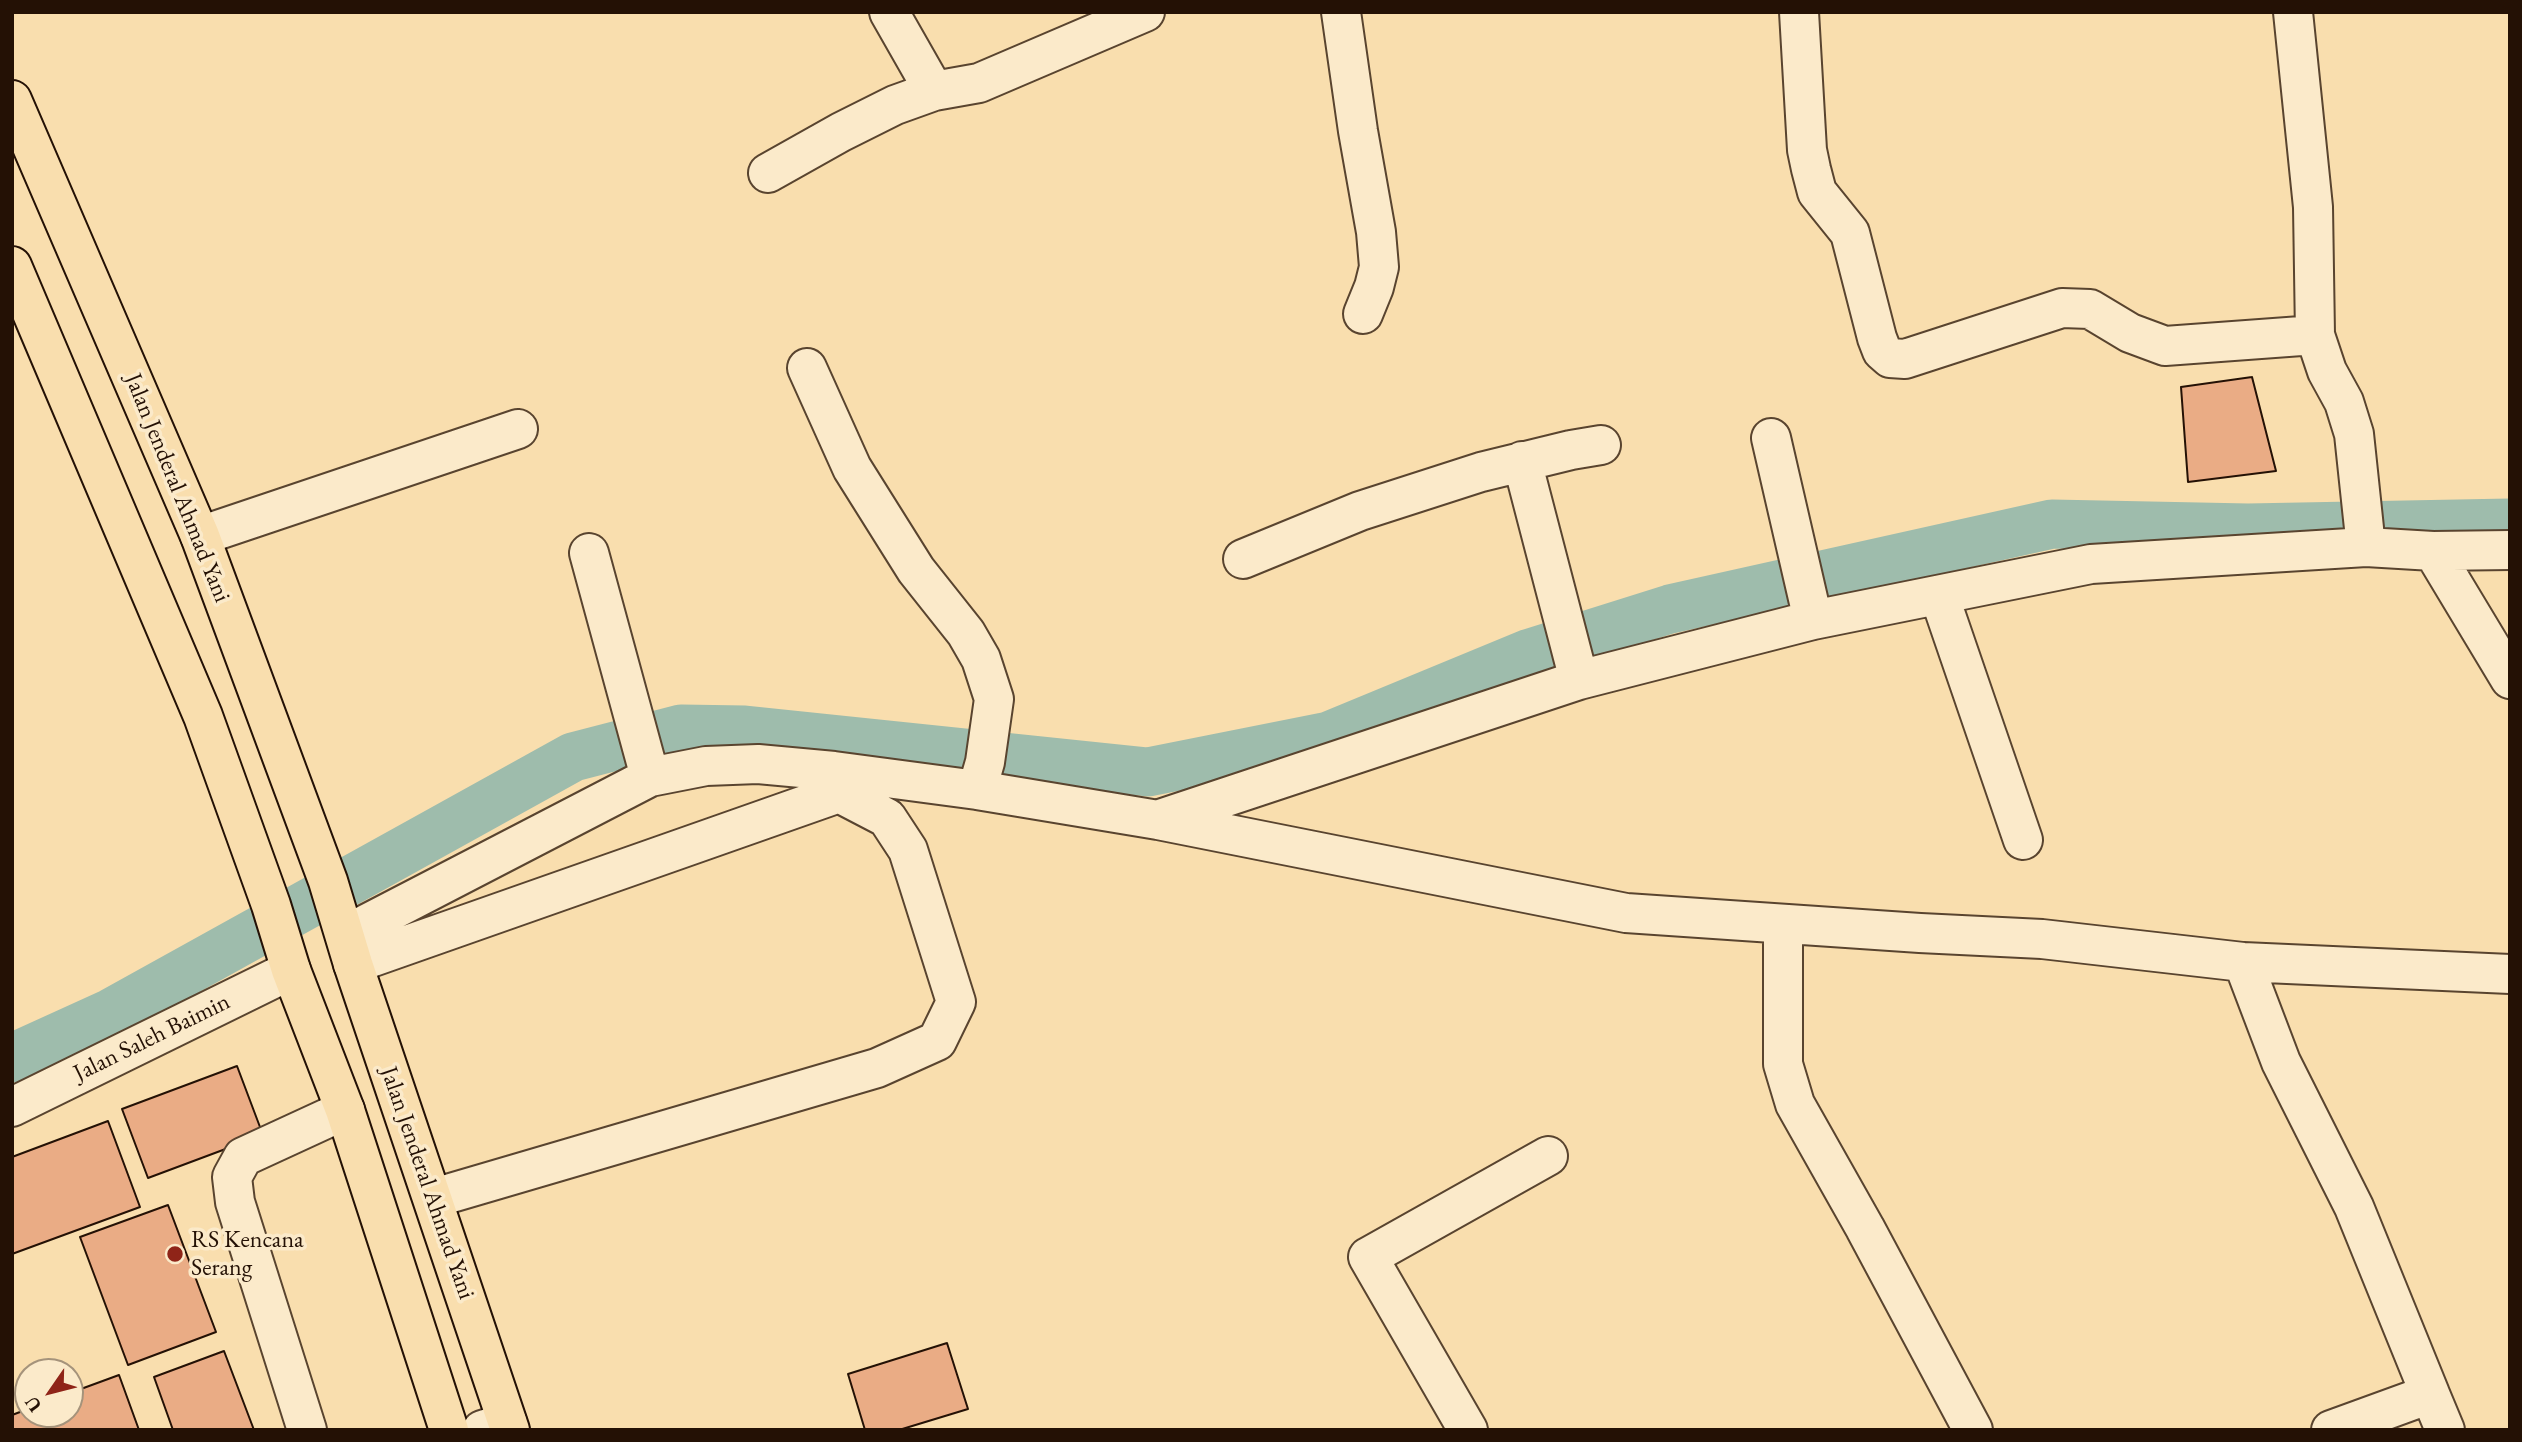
<!DOCTYPE html>
<html>
<head>
<meta charset="utf-8">
<style>
	body { margin:0 }
	#map { position:relative; width:2522px; height:1442px; overflow:hidden; background:#f9deae; font-family:"EB Garamond",serif }
	canvas { display:block }
	.frame { position:absolute; inset:0; border:14px solid #241105; pointer-events:none }
	.north { position:absolute; left:14px; top:1358px; width:70px; height:70px; box-sizing:border-box; background:#fbeaca; border:2px solid #a5937b; border-radius:50%; rotate:235deg; font-size:19px; font-weight:700; line-height:28px; text-align:center; color:#241105 }
	.north::after { content:''; display:block; margin:auto; width:24px; height:32px; background:#8f2418; clip-path:polygon(50% 0,100% 100%,50% 72%,0 100%) }
</style>
</head>
<body>
<div id="map">
<canvas width="2522" height="1442"></canvas>
<div class="frame"></div>
<div class="north">U</div>
</div>
<script>
const ctx = document.querySelector('canvas').getContext('2d');
ctx.lineJoin = 'round';
function poly(rows) {
  const path = new Path2D();
  for (const r of rows) {
    path.moveTo(r[0], r[1]);
    for (let i = 2; i < r.length; i += 2) path.lineTo(r[i], r[i + 1]);
  }
  return path;
}
function strokePath(path, color, width, dash) {
  ctx.strokeStyle = color;
  ctx.lineWidth = width;
  ctx.lineCap = dash ? 'butt' : 'round';
  ctx.setLineDash(dash || []);
  ctx.stroke(path);
}
function fill(path, color) {
  ctx.fillStyle = color;
  ctx.fill(path, 'evenodd');
}
function label(font, color, halo, rows, align = 'center') {
  ctx.font = font + ' "EB Garamond",serif';
  ctx.lineWidth = 7;
  ctx.setLineDash([]);
  ctx.textBaseline = 'middle';
  ctx.strokeStyle = halo;
  ctx.fillStyle = color;
  for (const [text, x, y, turn = 0] of rows) {
    ctx.save();
    ctx.translate(x, y);
    ctx.rotate((+turn || 0) * Math.PI / 180);
    ctx.textAlign = isNaN(turn) ? turn : align;
    if (halo) ctx.strokeText(text, 0, 0);
    ctx.fillText(text, 0, 0);
    ctx.restore();
  }
}
strokePath(poly([
	[12,1058,111,1013,573,757,681,729,745,730,1148,772,1329,736,1530,653,1670,609,2052,524,2248,528,2510,523]
]), '#9ebcac', 49);
const building = poly([
	[2252,377,2276,471,2188,482,2181,387,2252,377],
	[237,1066,263,1135,148,1178,122,1109,237,1066],
	[108,1121,140,1207,12,1254,12,1157,108,1121],
	[168,1205,216,1332,128,1365,80,1237,168,1205],
	[947,1343,968,1409,899,1430,865,1430,848,1374,947,1343],
	[224,1351,254,1430,173,1430,154,1377,224,1351],
	[119,1375,139,1430,12,1430,12,1415,28,1409,28,1414,70,1414,70,1393,119,1375]
]);
fill(building, '#eaac85');
strokePath(building, '#241105', 2);
const minor = poly([
	[889,12,934,91],
	[1341,12,1358,131,1376,232,1379,267,1374,287,1363,314],
	[1799,12,1807,150,1811,169,1817,192,1850,233,1877,338,1882,351,1890,358,1905,359,2062,308,2090,309,2130,333,2165,346,2315,335],
	[2293,12,2313,207,2315,335,2327,371,2344,402,2354,434,2366,547],
	[768,173,841,132,895,105,934,91,979,83,1145,12],
	[807,368,852,468,916,570,966,633,981,659,994,699,985,762,977,790],
	[1771,438,1813,620],
	[1522,461,1579,680],
	[200,536,518,429],
	[2433,551,2510,679],
	[589,553,650,777],
	[1243,559,1360,511,1481,472,1571,450,1601,445],
	[1939,595,2023,840],
	[1160,819,1579,680,1813,620,2091,564,2366,547,2433,551,2510,550],
	[1783,924,1783,1064,1795,1104,1865,1228,1973,1430],
	[345,935,650,777,706,766,758,764,834,771,977,790,1158,820,1626,913,1920,933,2042,939,2243,962,2510,974],
	[2243,962,2281,1062,2354,1207,2430,1394],
	[353,964,839,793,887,818,908,850,956,1002,937,1041,877,1068,434,1198],
	[12,1107,291,970],
	[307,1430,235,1202,232,1177,243,1157,345,1110],
	[482,1430,507,1422],
	[1468,1430,1368,1257,1548,1156],
	[2331,1430,2430,1394,2445,1430]
]);
const major = poly([
	[12,100,200,536,328,881,353,964,510,1430],
	[12,266,203,716,271,905,291,970,345,1110,449,1430]
]);
strokePath(minor, '#59442f', 42);
strokePath(major, '#241105', 42);
strokePath(minor, '#fbeaca', 38);
strokePath(major, '#f9deae', 38);
for (const [x, y, r, color] of [
	[175,1254,9,"#8f2418"]
]) {
  const dot = new Path2D();
  dot.arc(x, y, r, 0, 2 * Math.PI);
  ctx.fillStyle = color;
  ctx.fill(dot);
  strokePath(dot, '#fbeaca', 2.5);
}
label('24px', '#241105', '#fbeaca', [
	["Jalan Jenderal Ahmad Yani",177,488,68],
	["Jalan Saleh Baimin",152,1038,-26],
	["Jalan Jenderal Ahmad Yani",427,1183,71]
]);
label('24px', '#241105', '#fbeaca', [
	["RS Kencana",191,1240],
	["Serang",191,1268]
], 'left');
</script>
</body>
</html>
